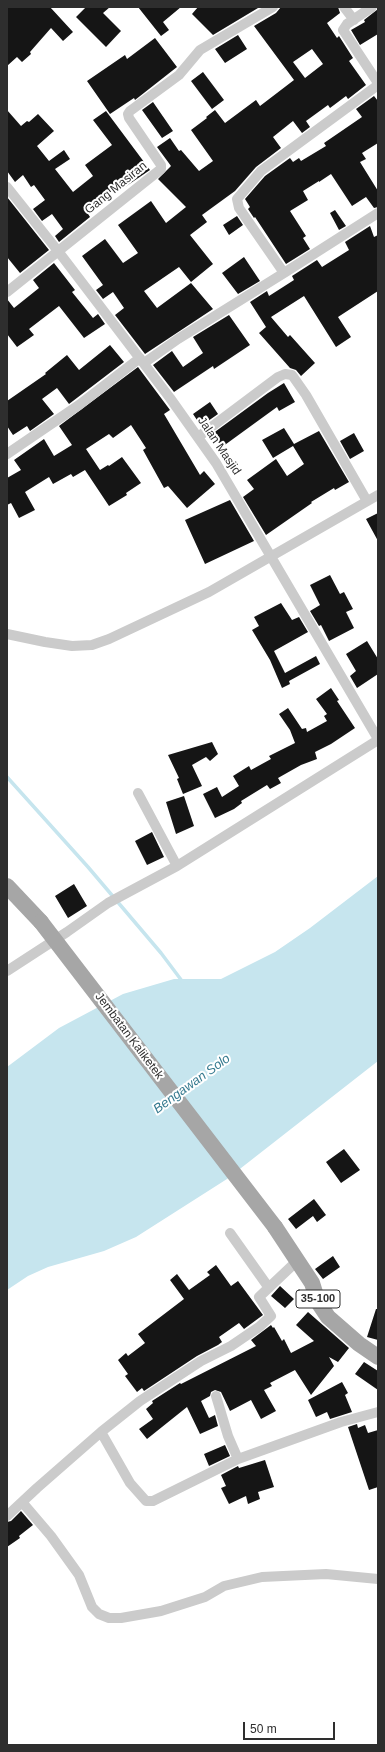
<!DOCTYPE html>
<html>
<head>
<meta charset="utf-8">
<style>
	body { margin:0 }
	#map { position:relative; width:385px; height:1752px; overflow:hidden; background:#fff; font-family:Arial,sans-serif }
	canvas { display:block }
	.frame { position:absolute; inset:0; border:8px solid #2e2e2e; pointer-events:none }
	.scale { position:absolute; left:243px; top:1722px; width:92px; height:18px; box-sizing:border-box; border:2px solid #2e2e2e; border-top:0; padding-left:5px; font-size:12px; line-height:14px; white-space:nowrap; color:#2e2e2e; -webkit-text-stroke:3px #fff; paint-order:stroke }
</style>
</head>
<body>
<div id="map">
<canvas width="385" height="1752"></canvas>
<div class="frame"></div>
<div class="scale">50 m</div>
</div>
<script>
const ctx = document.querySelector('canvas').getContext('2d');
ctx.lineJoin = 'round';
function fill(path, color) {
  ctx.fillStyle = color;
  ctx.fill(path, 'evenodd');
}
function poly(rows) {
  const path = new Path2D();
  for (const r of rows) {
    path.moveTo(r[0], r[1]);
    for (let i = 2; i < r.length; i += 2) path.lineTo(r[i], r[i + 1]);
  }
  return path;
}
function strokePath(path, color, width, dash) {
  ctx.strokeStyle = color;
  ctx.lineWidth = width;
  ctx.lineCap = dash ? 'butt' : 'round';
  ctx.setLineDash(dash || []);
  ctx.stroke(path);
}
function label(font, color, halo, rows, align = 'center') {
  ctx.font = font + ' Arial,sans-serif';
  ctx.lineWidth = 4;
  ctx.setLineDash([]);
  ctx.textBaseline = 'middle';
  ctx.strokeStyle = halo;
  ctx.fillStyle = color;
  for (const [text, x, y, turn = 0] of rows) {
    ctx.save();
    ctx.translate(x, y);
    ctx.rotate((+turn || 0) * Math.PI / 180);
    ctx.textAlign = isNaN(turn) ? turn : align;
    if (halo) ctx.strokeText(text, 0, 0);
    ctx.fillText(text, 0, 0);
    ctx.restore();
  }
}
fill(poly([
	[378,876,378,1061,227,1179,136,1237,104,1251,48,1267,28,1276,7,1290,7,1067,59,1028,123,994,174,979,221,979,275,952,310,928]
]), '#c6e5ee');
strokePath(poly([
	[7,777,88,867,161,953,182,981]
]), '#c6e5ee', 3.5);
fill(poly([
	[7,7,50,7,73,32,63,41,51,28,30,52,31,54,22,62,17,57,7,66],
	[86,7,110,7,103,13,121,31,106,47,76,17],
	[138,7,181,7,163,22,169,30,161,36],
	[198,7,257,7,258,8,213,35,192,14],
	[281,7,338,7,340,13,327,23,337,38,339,36,353,58,349,61,366,85,348,99,346,96,330,108,328,105,306,121,310,127,302,133,293,121,273,137,281,148,256,167,235,191,202,215,207,222,190,235,213,264,191,282,179,267,144,291,157,308,191,283,213,309,145,354,115,315,124,308,113,292,103,299,96,290,103,285,82,256,105,239,123,263,138,253,118,225,151,201,166,223,186,207,158,179,171,166,157,147,170,138,179,151,181,150,199,171,213,161,191,130,207,118,206,117,215,110,225,123,256,100,260,106,294,80,254,26,276,13],
	[312,49,323,64,305,78,293,62],
	[378,9,378,34,360,45,351,30,365,22,364,20],
	[238,35,247,49,225,63,215,49],
	[155,38,177,67,135,100,134,98,110,114,87,81,125,55,127,59],
	[203,72,224,100,212,109,191,81],
	[374,96,378,101,378,143,362,153,366,159,360,162,378,191,378,207,374,208,366,197,352,206,331,174,319,182,319,181,303,191,308,200,290,211,306,236,303,238,310,249,286,264,255,217,254,218,248,209,250,207,245,199,265,176,290,158,293,162,299,158,301,161,326,146,324,143,362,117,356,109],
	[153,102,173,131,162,138,142,110],
	[7,110,21,126,27,121,29,122,38,114,54,131,37,146,49,161,64,150,70,159,55,169,73,192,93,176,85,165,112,145,93,120,106,111,150,170,125,187,122,183,104,197,87,212,90,217,59,242,55,236,63,229,52,214,42,221,33,209,45,200,34,185,31,187,23,175,15,182,7,171],
	[7,197,49,250,20,273,7,257],
	[335,210,346,226,339,230,330,213],
	[237,216,243,225,229,235,223,225],
	[370,226,374,237,378,235,378,291,338,317,351,337,336,347,304,296,271,317,288,337,290,335,315,363,301,376,296,370,290,368,259,333,266,327,250,302,267,291,269,296,294,280,292,276,317,260,322,267,349,250,345,242],
	[244,257,260,281,238,294,222,273],
	[54,263,75,290,72,292,93,318,98,314,105,324,84,338,59,306,29,329,34,335,17,347,7,334,7,299,14,308,39,288,33,280],
	[229,315,250,345,214,369,213,366,174,392,153,365,172,351,183,367,203,353,193,337],
	[110,345,124,362,69,404,57,388,42,399,54,414,30,431,27,426,13,435,7,426,7,401,46,374,45,373,67,355,79,370],
	[138,367,170,410,164,414,200,475,204,471,215,484,187,508,168,486,164,488,143,450,146,448,131,425,113,438,109,434,86,449,100,470,108,465,109,466,122,457,141,483,126,493,127,495,109,506,85,470,73,477,71,474,53,484,49,477,25,492,35,510,19,518,11,503,7,505,7,478,21,470,14,460,44,439,54,456,72,445,59,426],
	[284,383,295,402,279,411,277,407,222,447,212,434,268,393],
	[210,402,218,414,201,426,193,414],
	[284,428,294,444,319,431,349,482,335,490,334,488,311,502,312,503,266,535,243,497,254,489,247,480,276,459,287,476,304,464,293,446,273,458,262,440],
	[354,433,364,451,350,459,340,441],
	[230,500,254,541,205,564,185,520],
	[378,513,378,541,366,519],
	[330,575,340,594,344,592,353,609,346,612,354,628,329,641,321,625,319,626,310,611,320,605,310,585],
	[281,603,292,620,299,617,308,632,274,651,285,673,316,656,320,664,289,681,290,684,282,688,270,660,252,630,259,626,254,617],
	[367,641,378,659,378,674,357,688,350,676,356,671,346,654],
	[331,688,339,700,337,701,355,728,331,744,315,752,317,759,301,765,278,778,281,783,270,789,267,785,241,801,242,803,234,809,215,818,203,794,217,787,222,797,239,786,233,776,249,766,251,770,271,759,269,756,295,743,290,730,279,714,288,708,302,729,306,728,307,732,327,721,324,716,327,714,316,699],
	[212,742,218,754,210,761,206,757,192,765,202,786,183,794,177,779,179,778,168,755],
	[184,796,194,826,176,834,166,802],
	[152,832,164,857,147,865,135,841],
	[74,884,87,906,68,918,55,896],
	[344,1149,360,1170,341,1183,326,1162],
	[314,1199,326,1215,317,1222,313,1216,296,1229,288,1219],
	[333,1256,340,1267,323,1279,315,1269],
	[216,1265,231,1286,238,1281,263,1315,244,1329,239,1323,219,1337,222,1342,218,1345,197,1356,144,1391,142,1388,137,1392,125,1376,128,1374,118,1360,126,1353,128,1356,145,1343,138,1334,184,1299,170,1280,177,1274,189,1290,210,1275,207,1272],
	[280,1286,294,1299,285,1308,271,1296],
	[376,1309,378,1309,378,1340,367,1337],
	[308,1312,349,1348,338,1362,329,1357,334,1366,311,1395,295,1370,270,1383,272,1386,264,1390,276,1411,261,1419,251,1400,230,1411,221,1392,215,1390,211,1392,210,1396,201,1401,209,1418,215,1415,218,1426,200,1434,187,1407,147,1439,139,1429,153,1419,146,1409,153,1403,152,1401,180,1383,181,1384,256,1346,251,1340,271,1325,273,1328,274,1327,282,1341,284,1339,291,1353,314,1341,296,1325],
	[364,1362,378,1371,378,1390,355,1374],
	[342,1382,348,1393,345,1395,352,1412,330,1419,327,1412,316,1417,308,1400],
	[357,1424,358,1428,365,1425,368,1433,378,1430,378,1487,369,1490,348,1427],
	[225,1445,230,1456,209,1466,204,1454],
	[265,1460,274,1487,258,1492,260,1499,248,1504,246,1496,229,1504,221,1488,226,1486,221,1475,238,1466,239,1468],
	[21,1511,33,1525,19,1536,20,1538,7,1547,7,1522,11,1521]
]), '#151515');
strokePath(poly([
	[344,7,354,20],
	[372,7,347,24,343,30,378,83],
	[7,187,58,251,170,398,216,463,378,739],
	[284,273,378,213],
	[7,292,161,169,161,165,129,118,128,114,130,111,179,75,200,50,273,7],
	[144,363,178,339,284,273,239,208,237,199,261,171,378,85],
	[198,437,278,377,285,374,292,375,306,395,367,501],
	[7,454,79,405,140,358],
	[7,634,45,642,72,646,92,645,109,639,209,592,378,495],
	[138,793,177,866],
	[7,971,67,932,108,903,177,866,378,740],
	[230,1233,269,1288],
	[216,1396,228,1436,238,1459],
	[101,1432,130,1483,146,1501,153,1501,238,1459,341,1422,378,1412],
	[22,1502,51,1536,79,1575,92,1607,99,1614,109,1618,121,1618,161,1611,205,1597,224,1586,262,1577,326,1574,378,1579],
	[7,1516,37,1488,101,1432,140,1401,201,1361,231,1346,259,1327,271,1316,259,1297,297,1261]
]), '#cbcbcb', 10);
strokePath(poly([
	[7,886,41,922],
	[275,1227,312,1283,318,1302,328,1317,359,1344,378,1357]
]), '#a6a6a6', 16);
strokePath(poly([
	[41,922,275,1227]
]), '#a6a6a6', 16);
for (const [x, y, w] of [
	[318,1299,44]
]) {
  const box = new Path2D();
  box.roundRect(x - w / 2, y - 9, w, 18, 3);
  ctx.fillStyle = '#fff';
  ctx.fill(box);
  strokePath(box, '#2e2e2e', 1);
}
label('bold 11px', '#2e2e2e', null, [
	["35-100",318,1299]
]);
label('12px', '#2e2e2e', '#fff', [
	["Gang Masiran",116,188,-39],
	["Jalan Masjid",219,446,56],
	["Jembatan Kaliketek",129,1036,53]
]);
label('italic 13px', '#357a8f', '#fff', [
	["Bengawan Solo",192,1084,-36]
]);
</script>
</body>
</html>
